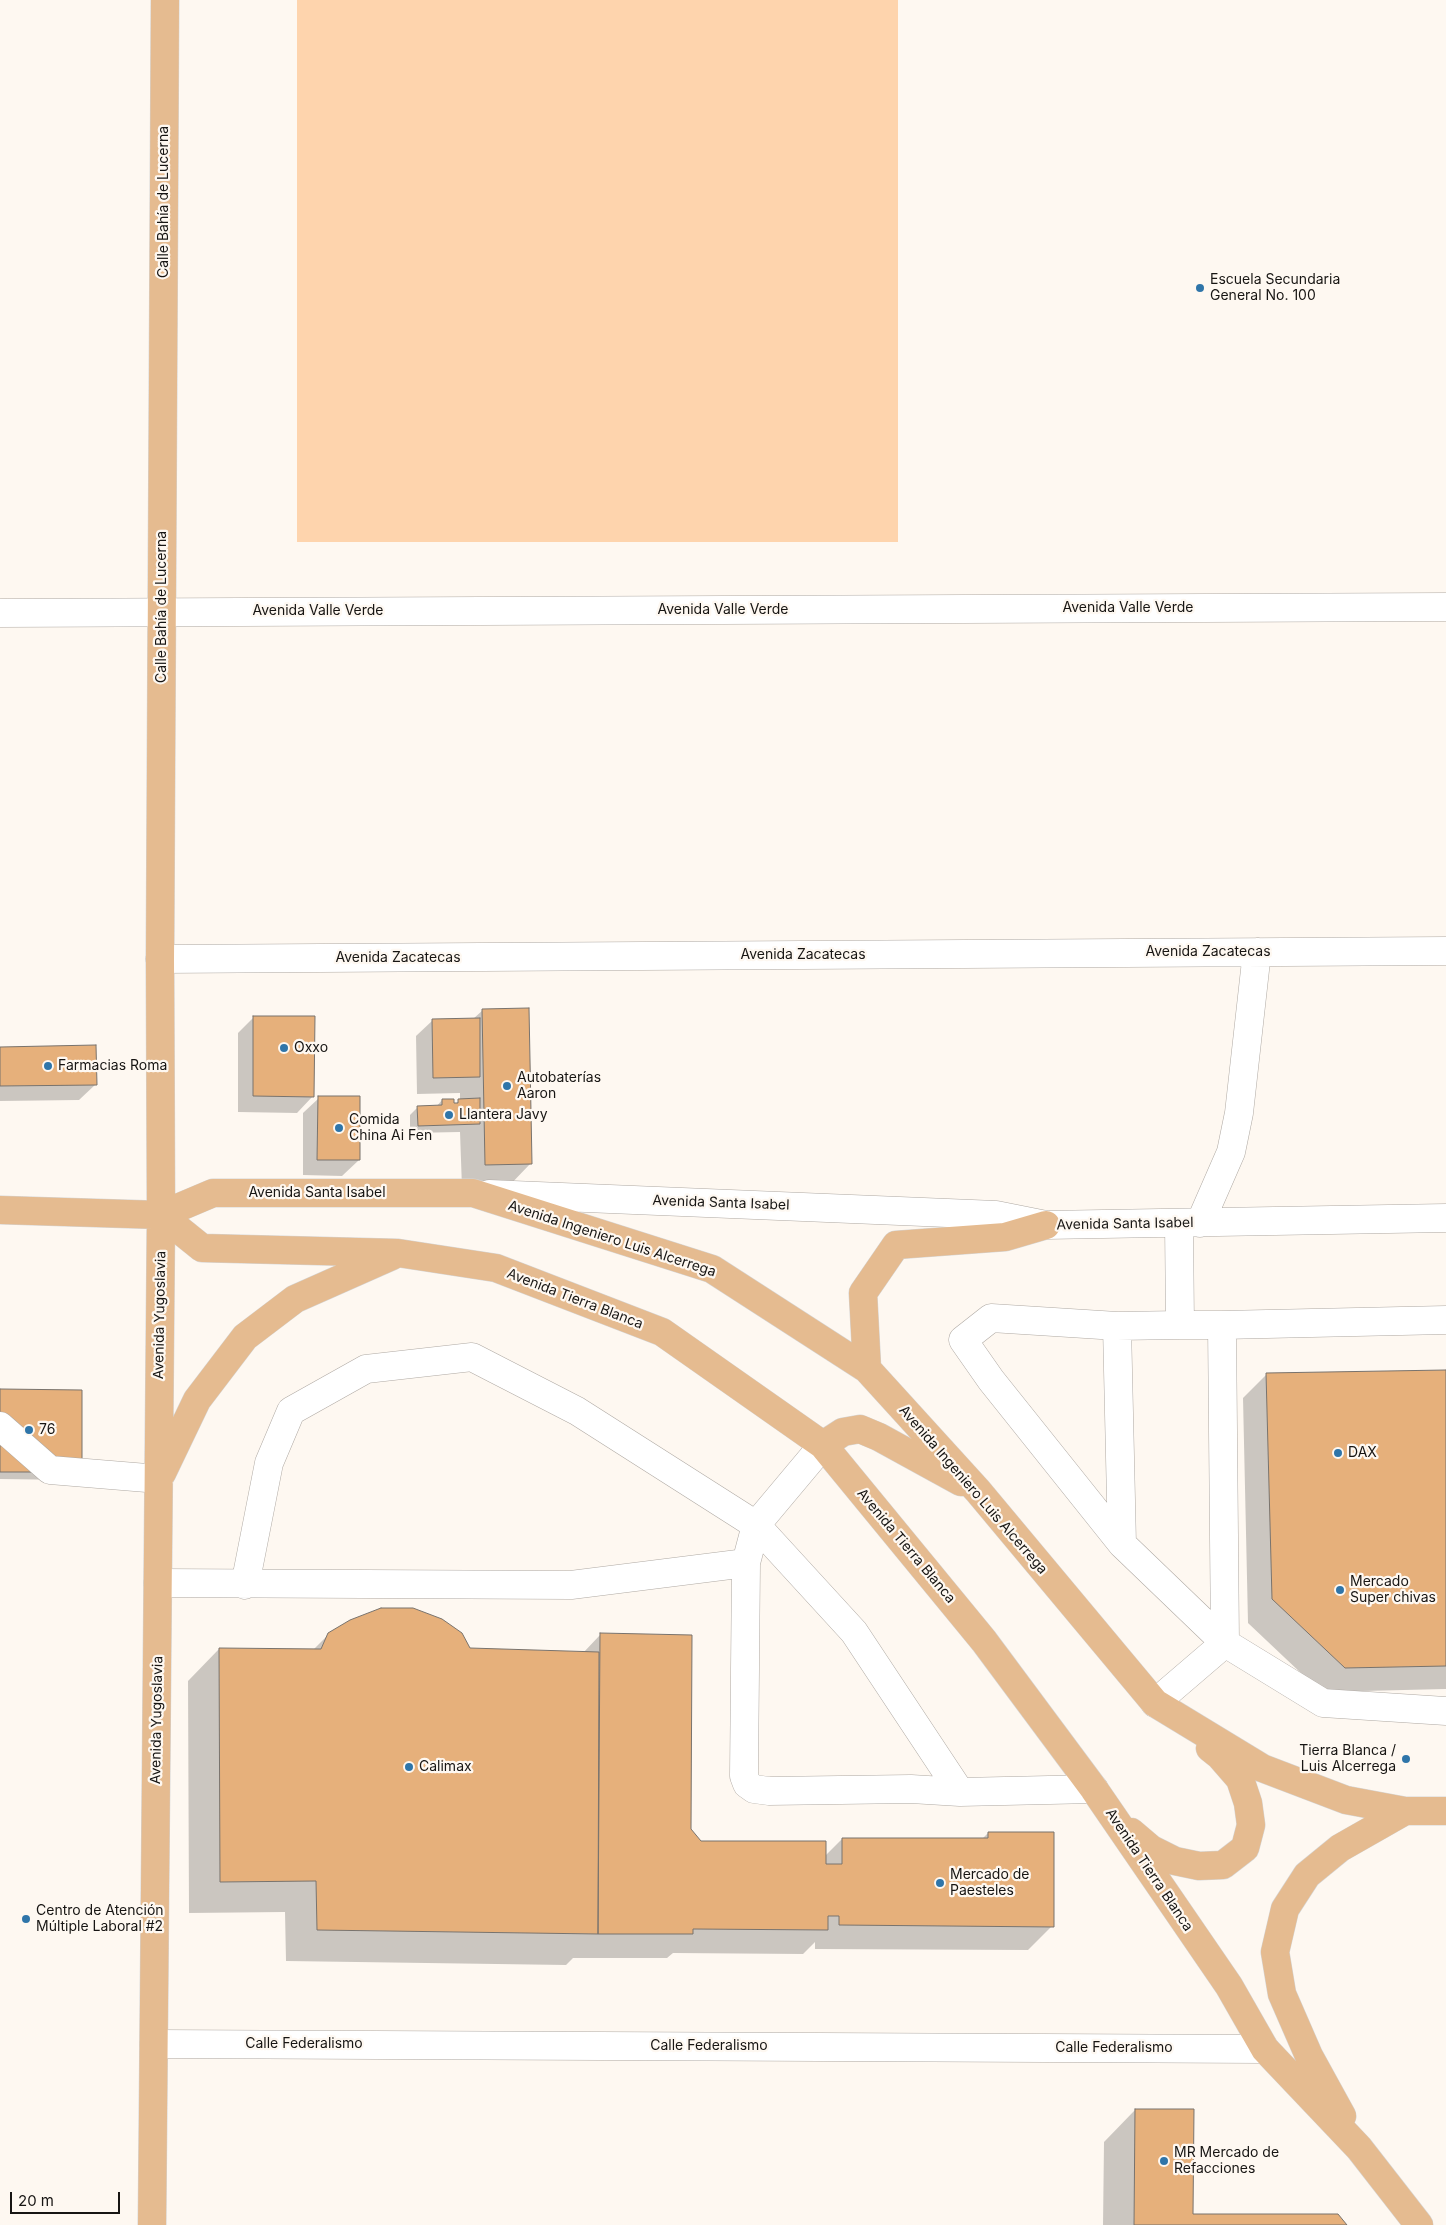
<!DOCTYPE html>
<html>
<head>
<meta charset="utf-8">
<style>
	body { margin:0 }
	#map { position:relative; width:1446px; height:2225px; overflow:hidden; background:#fef8f1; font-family:Inter,sans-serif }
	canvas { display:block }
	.scale { position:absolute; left:10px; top:2192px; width:110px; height:22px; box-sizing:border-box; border:2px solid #171513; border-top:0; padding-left:6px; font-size:15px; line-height:18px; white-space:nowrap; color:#171513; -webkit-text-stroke:4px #fef8f1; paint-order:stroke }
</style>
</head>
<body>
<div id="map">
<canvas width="1446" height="2225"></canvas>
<div class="scale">20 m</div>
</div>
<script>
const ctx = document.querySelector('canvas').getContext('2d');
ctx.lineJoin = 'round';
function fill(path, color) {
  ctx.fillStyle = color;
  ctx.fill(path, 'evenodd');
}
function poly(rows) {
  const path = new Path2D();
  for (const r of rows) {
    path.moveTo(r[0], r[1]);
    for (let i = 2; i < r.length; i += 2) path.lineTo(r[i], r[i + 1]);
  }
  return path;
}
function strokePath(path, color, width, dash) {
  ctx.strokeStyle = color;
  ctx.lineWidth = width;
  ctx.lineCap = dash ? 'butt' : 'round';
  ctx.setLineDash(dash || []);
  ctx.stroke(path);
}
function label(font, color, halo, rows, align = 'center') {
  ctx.font = font + ' Inter,sans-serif';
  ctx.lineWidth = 4.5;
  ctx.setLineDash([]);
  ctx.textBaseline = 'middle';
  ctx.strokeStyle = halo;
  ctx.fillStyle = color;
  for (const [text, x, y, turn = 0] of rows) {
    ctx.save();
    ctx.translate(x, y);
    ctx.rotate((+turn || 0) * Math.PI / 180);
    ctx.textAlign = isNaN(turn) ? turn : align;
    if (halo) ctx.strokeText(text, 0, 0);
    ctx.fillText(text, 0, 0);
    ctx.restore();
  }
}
fill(poly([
	[297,0,898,0,898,542,297,542]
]), '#fed4ad');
fill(poly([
	[483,1010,531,1163,507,1188,462,1188,460,1132,410,1133,410,1115,418,1107,436,1107,442,1100,453,1106,460,1100,460,1093,417,1094,416,1036,433,1020,473,1019],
	[254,1017,313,1096,297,1113,238,1112,238,1033],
	[0,1048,96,1084,79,1100,0,1101],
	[320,1097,359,1160,342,1176,303,1175,303,1113],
	[1446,1371,1446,1689,1321,1692,1248,1623,1243,1398,1267,1374],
	[0,1391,73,1480,0,1479],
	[329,1634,470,1649,583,1653,600,1635,690,1829,701,1842,824,1857,842,1839,982,1839,988,1833,1052,1926,1028,1950,815,1949,815,1942,803,1954,673,1953,667,1958,573,1958,566,1965,286,1961,285,1912,189,1913,188,1681,219,1649,313,1650],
	[1135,2110,1192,2215,1345,2225,1103,2225,1104,2142]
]), '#0003');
const building = poly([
	[529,1008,532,1164,485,1165,482,1009,529,1008],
	[253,1016,315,1016,314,1097,253,1096,253,1016],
	[480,1018,480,1077,433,1078,432,1019,480,1018],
	[96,1045,97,1085,0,1086,0,1047,96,1045],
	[318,1096,360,1096,360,1160,317,1160,318,1096],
	[480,1098,480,1124,418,1126,417,1106,442,1105,442,1099,454,1099,454,1103,458,1103,458,1099,480,1098],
	[1446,1370,1446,1666,1345,1668,1272,1599,1266,1373,1446,1370],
	[0,1389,82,1390,82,1472,0,1472,0,1389],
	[381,1608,413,1608,442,1619,462,1633,470,1648,599,1652,598,1934,317,1930,316,1881,220,1882,219,1648,321,1649,328,1633,350,1620,381,1608],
	[600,1633,692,1635,691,1829,701,1841,826,1841,826,1864,842,1864,842,1838,988,1838,988,1832,1054,1832,1054,1927,839,1925,839,1916,828,1916,828,1930,693,1929,693,1934,598,1934,600,1633],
	[1135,2109,1194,2109,1193,2214,1338,2214,1347,2225,1134,2225,1135,2109]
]);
fill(building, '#e6b07b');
strokePath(building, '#79736d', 1);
const minor = poly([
	[0,613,1446,607],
	[160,959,1446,951],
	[489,1194,996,1215,1046,1225,1446,1218],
	[1179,1223,1180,1325,1222,1325,1225,1643],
	[1200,1223,1231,1152,1239,1113,1257,952],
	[1180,1325,1117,1326,1122,1544,1225,1643],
	[1222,1325,1446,1320],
	[1117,1326,991,1318,963,1340,991,1380,1122,1544],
	[0,1426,50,1470,159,1479],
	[823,1445,756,1525,746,1563,744,1776,747,1784,754,1789,769,1791,911,1789,960,1792,1094,1789],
	[158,1583,571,1585,746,1563],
	[245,1585,269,1463,291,1411,366,1369,472,1357,577,1411,756,1525,854,1632,960,1792],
	[1155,1703,1225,1643,1323,1703,1446,1711],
	[154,2044,1265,2049]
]);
const major = poly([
	[0,1210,161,1215,213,1193,473,1193,712,1269,867,1369,978,1491,1155,1703,1262,1768,1346,1800,1405,1811,1446,1811],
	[161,1215,202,1248,398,1253,496,1268,662,1332,823,1445,984,1641,1094,1789,1229,1986,1265,2049,1359,2148,1419,2225],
	[867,1369,863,1293,896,1245,1005,1237,1046,1225],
	[823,1445,843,1432,860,1429,879,1437,961,1482],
	[162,1473,197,1400,245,1337,295,1299,392,1256],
	[1131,1832,1151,1849,1175,1861,1199,1866,1223,1865,1245,1848,1251,1825,1248,1803,1240,1779,1220,1756,1210,1748],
	[1342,2116,1309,2056,1282,1994,1275,1952,1285,1909,1307,1875,1340,1848,1405,1811],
	[152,2225,161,1215,160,959,165,0]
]);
strokePath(minor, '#afa9a3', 29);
strokePath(major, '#d5d5d5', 29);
strokePath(minor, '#fff', 28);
strokePath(major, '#e5bb90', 28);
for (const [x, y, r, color] of [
	[1200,288,5,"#2f75a9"],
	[284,1048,5,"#2f75a9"],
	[48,1066,5,"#2f75a9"],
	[507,1086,5,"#2f75a9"],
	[449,1115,5,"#2f75a9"],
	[339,1128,5,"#2f75a9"],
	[29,1430,5,"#2f75a9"],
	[1338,1453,5,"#2f75a9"],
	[1340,1590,5,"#2f75a9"],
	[1406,1759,5,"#2f75a9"],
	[409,1767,5,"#2f75a9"],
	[940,1883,5,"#2f75a9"],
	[26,1919,5,"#2f75a9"],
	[1164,2161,5,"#2f75a9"]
]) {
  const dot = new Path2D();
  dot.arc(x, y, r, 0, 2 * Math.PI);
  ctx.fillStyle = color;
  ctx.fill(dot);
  strokePath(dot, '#fef8f1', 2);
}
label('14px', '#171513', '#fef8f1', [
	["Calle Bahía de Lucerna",164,202,-90],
	["Calle Bahía de Lucerna",162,607,-90],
	["Avenida Valle Verde",1128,608],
	["Avenida Valle Verde",723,610],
	["Avenida Valle Verde",318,611],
	["Avenida Zacatecas",1208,952],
	["Avenida Zacatecas",803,955],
	["Avenida Zacatecas",398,958],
	["Avenida Santa Isabel",317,1193],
	["Avenida Santa Isabel",721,1203,2],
	["Avenida Santa Isabel",1125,1224,-1],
	["Avenida Ingeniero Luis Alcerrega",612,1239,18],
	["Avenida Tierra Blanca",575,1299,21],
	["Avenida Yugoslavia",160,1315,-89],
	["Avenida Ingeniero Luis Alcerrega",973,1490,49],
	["Avenida Tierra Blanca",906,1546,50],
	["Avenida Yugoslavia",157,1720,-89],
	["Avenida Tierra Blanca",1149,1870,56],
	["Calle Federalismo",304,2044],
	["Calle Federalismo",709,2046],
	["Calle Federalismo",1114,2048]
]);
label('14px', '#171513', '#fef8f1', [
	["Escuela Secundaria",1210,280],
	["General No. 100",1210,296],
	["Oxxo",294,1048],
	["Farmacias Roma",58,1066],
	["Autobaterías",517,1078],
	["Aaron",517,1094],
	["Llantera Javy",459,1115],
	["Comida",349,1120],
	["China Ai Fen",349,1136],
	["76",39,1430],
	["DAX",1348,1453],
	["Mercado",1350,1582],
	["Super chivas",1350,1598],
	["Tierra Blanca /",1396,1751,"right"],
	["Luis Alcerrega",1396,1767,"right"],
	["Calimax",419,1767],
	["Mercado de",950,1875],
	["Paesteles",950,1891],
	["Centro de Atención",36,1911],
	["Múltiple Laboral #2",36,1927],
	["MR Mercado de",1174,2153],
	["Refacciones",1174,2169]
], 'left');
</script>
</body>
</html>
